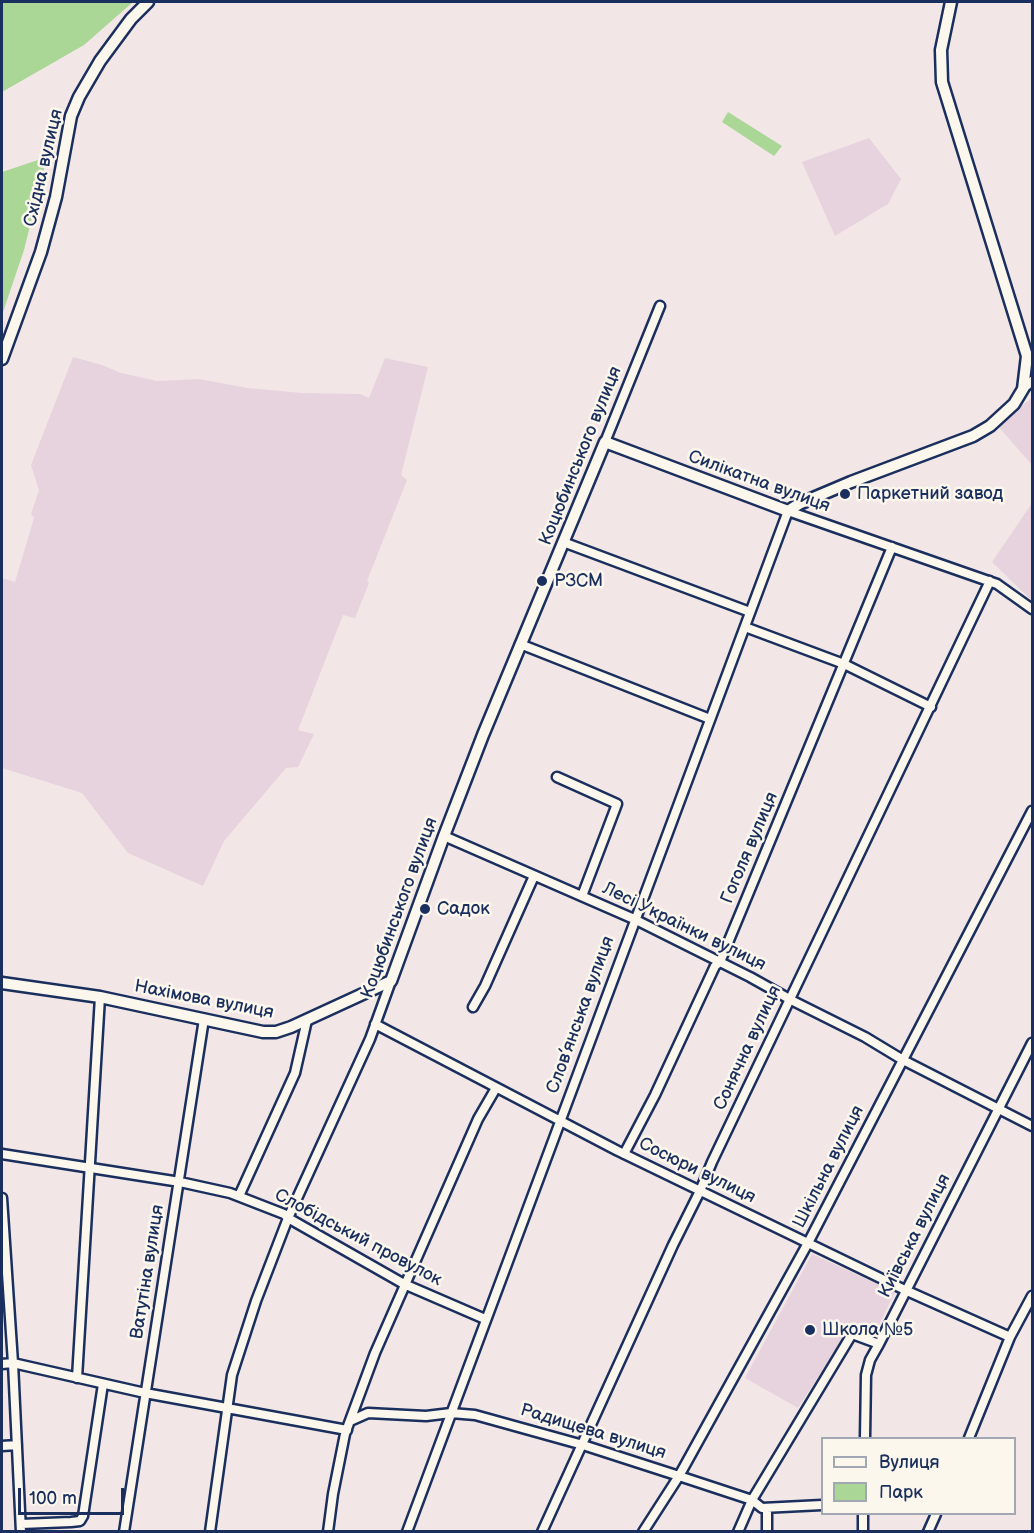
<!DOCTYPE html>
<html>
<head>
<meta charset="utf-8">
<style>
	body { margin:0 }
	#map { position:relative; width:1034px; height:1533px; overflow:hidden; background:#f2e7e6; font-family:"Balsamiq Sans",sans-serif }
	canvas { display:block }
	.frame { position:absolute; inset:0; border:3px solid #1b2f5e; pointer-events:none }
	.legend { position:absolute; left:821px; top:1437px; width:195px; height:78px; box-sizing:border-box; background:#fbf7ec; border:2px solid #a1a7b3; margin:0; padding:8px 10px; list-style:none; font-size:18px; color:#1b2f5e }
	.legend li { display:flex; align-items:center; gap:12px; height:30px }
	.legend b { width:30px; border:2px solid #a1a7b3 }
	.scale { position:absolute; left:18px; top:1488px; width:106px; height:27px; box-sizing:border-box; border:3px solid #1b2f5e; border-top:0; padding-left:8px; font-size:18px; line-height:21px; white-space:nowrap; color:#1b2f5e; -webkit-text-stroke:4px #fbf7ec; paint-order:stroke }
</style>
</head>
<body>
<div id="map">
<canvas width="1034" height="1533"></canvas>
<div class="frame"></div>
<ul class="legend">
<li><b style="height:8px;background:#fbf7ec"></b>Вулиця</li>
<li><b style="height:16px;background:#aad796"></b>Парк</li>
</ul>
<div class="scale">100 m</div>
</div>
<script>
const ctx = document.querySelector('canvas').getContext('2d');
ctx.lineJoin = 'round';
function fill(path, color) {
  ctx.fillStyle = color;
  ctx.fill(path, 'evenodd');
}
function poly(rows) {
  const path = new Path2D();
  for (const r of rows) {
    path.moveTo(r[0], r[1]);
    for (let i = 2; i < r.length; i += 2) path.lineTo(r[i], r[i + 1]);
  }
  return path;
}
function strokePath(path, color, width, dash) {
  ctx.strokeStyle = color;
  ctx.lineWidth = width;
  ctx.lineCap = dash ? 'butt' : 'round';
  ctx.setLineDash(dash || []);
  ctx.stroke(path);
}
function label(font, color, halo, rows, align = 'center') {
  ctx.font = font + ' "Balsamiq Sans",sans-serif';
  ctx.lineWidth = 5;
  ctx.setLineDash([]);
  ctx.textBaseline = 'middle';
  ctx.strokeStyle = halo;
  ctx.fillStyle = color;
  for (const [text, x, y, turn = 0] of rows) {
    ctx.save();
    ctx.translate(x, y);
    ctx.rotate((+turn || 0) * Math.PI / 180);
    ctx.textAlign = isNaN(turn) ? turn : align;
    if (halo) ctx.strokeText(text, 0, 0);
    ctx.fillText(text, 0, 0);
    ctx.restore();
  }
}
fill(poly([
	[869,138,901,179,888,204,835,236,802,162],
	[73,357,102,365,121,373,157,381,199,379,248,388,302,393,360,394,369,398,385,358,428,367,401,475,407,480,367,581,369,583,355,618,343,615,298,730,314,734,298,767,286,768,224,841,203,886,128,853,82,793,2,768,2,578,15,582,34,518,31,514,39,490,31,465],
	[1032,398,1032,465,997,425],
	[1032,503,1032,601,992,562],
	[812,1254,895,1292,875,1333,850,1328,798,1408,745,1378]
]), '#e7d3de');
fill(poly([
	[2,2,133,2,84,45,2,92],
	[728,112,782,146,774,156,722,122],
	[47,157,24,250,2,315,2,172]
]), '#aad796');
const minor = poly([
	[1023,389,1032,381],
	[605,442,660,306],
	[563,542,750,612],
	[745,627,844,664,931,707],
	[520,644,710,719],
	[557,777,617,804,582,896],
	[444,836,634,919,750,977,793,1001,865,1037,903,1060,1032,1126],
	[473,1007,485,986,534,876],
	[375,1024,618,1151,905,1290,1010,1337],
	[2,1154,180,1182,230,1193,284,1214,288,1218,404,1284,485,1319],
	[624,1154,655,1095,715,966,720,962,892,547],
	[239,1196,295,1073,307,1020],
	[2,1198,13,1363,21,1532],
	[2,1364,13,1363,145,1393,347,1430],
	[77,1378,100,997],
	[350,1421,368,1413,426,1416,451,1413,475,1415,583,1445,679,1476,752,1500,762,1508,822,1505],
	[865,1438,866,1375,870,1360,879,1344],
	[969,1438,1010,1337,1032,1296],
	[2,1446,17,1445],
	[21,1524,71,1522,80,1521,83,1516,103,1384],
	[124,1532,204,1019],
	[210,1532,232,1375,256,1301,288,1218,370,1039,391,981],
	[328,1532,333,1494,345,1434,375,1353,478,1119,496,1088],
	[407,1532,788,511,997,584,1032,609],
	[542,1532,673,1245,700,1191,712,1162,990,581],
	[643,1532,679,1476,808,1243,1032,811],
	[738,1532,752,1500,852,1334,879,1344,1032,1043],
	[767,1532,767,1508],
	[863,1532,863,1514],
	[928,1532,936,1514]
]);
const tertiary = poly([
	[2,983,100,997,263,1032,276,1032,291,1027,391,981,444,836,483,735,605,442,788,511,799,504,851,482,973,436,990,426,1014,404,1023,389,1027,356,942,82,941,50,951,2]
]);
const secondary = poly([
	[2,359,41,252,56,197,71,116,79,97,100,61,131,19,148,2]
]);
strokePath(minor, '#1b2f5e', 13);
strokePath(tertiary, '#1b2f5e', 15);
strokePath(secondary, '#1b2f5e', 15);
strokePath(minor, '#fbf7ec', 8);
strokePath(tertiary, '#fbf7ec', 10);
strokePath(secondary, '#fbf7ec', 10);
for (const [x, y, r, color] of [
	[845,494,6,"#1b2f5e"],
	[542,581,6,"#1b2f5e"],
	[425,909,6,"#1b2f5e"],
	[810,1330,6,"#1b2f5e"]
]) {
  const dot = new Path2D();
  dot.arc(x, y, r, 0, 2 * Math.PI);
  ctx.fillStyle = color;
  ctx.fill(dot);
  strokePath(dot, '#fbf7ec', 2);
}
label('18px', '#1b2f5e', '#fbf7ec', [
	["Східна вулиця",44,168,-77],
	["Коцюбинського вулиця",581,456,-68],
	["Силікатна вулиця",759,482,20],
	["Гоголя вулиця",750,848,-67],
	["Коцюбинського вулиця",400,908,-70],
	["Лесі Українки вулиця",684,927,26],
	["Нахімова вулиця",204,1000,11],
	["Слов’янська вулиця",581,1015,-70],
	["Сонячна вулиця",748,1048,-65],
	["Шкільна вулиця",829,1167,-63],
	["Сосюри вулиця",697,1171,26],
	["Київська вулиця",915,1236,-63],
	["Слобідський провулок",358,1238,28],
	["Ватутіна вулиця",148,1272,-81],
	["Радищева вулиця",593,1432,17]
]);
label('18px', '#1b2f5e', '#fbf7ec', [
	["Паркетний завод",857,494],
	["РЗСМ",554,581],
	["Садок",437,909],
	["Школа №5",822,1330]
], 'left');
</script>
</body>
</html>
